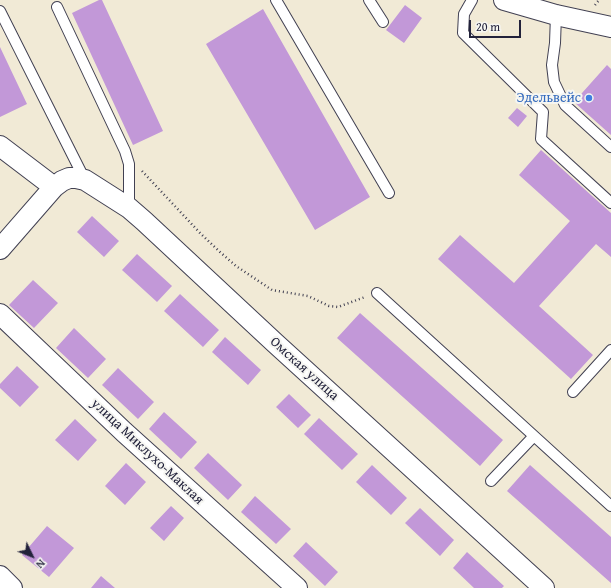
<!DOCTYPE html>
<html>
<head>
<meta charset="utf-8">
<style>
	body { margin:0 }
	#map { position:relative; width:611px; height:588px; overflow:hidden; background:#f1ead6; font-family:"Gentium Book Plus",serif }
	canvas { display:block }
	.north { position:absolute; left:12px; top:536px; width:40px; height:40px; -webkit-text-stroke:3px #f6f6f2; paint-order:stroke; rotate:133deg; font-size:11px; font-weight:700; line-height:16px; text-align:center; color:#22223b }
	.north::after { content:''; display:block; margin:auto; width:14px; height:18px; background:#22223b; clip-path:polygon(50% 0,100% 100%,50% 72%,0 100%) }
	.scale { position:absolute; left:469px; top:20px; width:52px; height:18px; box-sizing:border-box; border:2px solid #22223b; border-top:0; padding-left:5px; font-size:12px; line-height:14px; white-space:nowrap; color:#22223b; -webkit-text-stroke:3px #f6f6f2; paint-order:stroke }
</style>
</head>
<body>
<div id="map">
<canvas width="611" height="588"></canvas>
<div class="north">N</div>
<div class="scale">20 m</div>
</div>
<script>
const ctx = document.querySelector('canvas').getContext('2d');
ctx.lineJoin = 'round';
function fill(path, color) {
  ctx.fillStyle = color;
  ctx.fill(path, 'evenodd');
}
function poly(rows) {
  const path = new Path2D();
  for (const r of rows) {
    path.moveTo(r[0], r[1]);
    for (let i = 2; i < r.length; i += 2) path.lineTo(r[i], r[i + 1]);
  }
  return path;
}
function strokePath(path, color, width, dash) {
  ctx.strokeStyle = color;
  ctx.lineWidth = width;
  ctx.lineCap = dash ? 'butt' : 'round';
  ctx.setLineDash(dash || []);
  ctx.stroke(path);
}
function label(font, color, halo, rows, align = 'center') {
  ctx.font = font + ' "Gentium Book Plus",serif';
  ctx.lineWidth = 4;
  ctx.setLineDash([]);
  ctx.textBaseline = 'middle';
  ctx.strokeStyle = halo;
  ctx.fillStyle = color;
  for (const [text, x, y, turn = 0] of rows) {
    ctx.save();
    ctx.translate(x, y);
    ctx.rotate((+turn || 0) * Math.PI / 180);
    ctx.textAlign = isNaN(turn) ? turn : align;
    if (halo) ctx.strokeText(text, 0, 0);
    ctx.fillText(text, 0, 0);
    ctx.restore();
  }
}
fill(poly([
	[99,0,102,0,163,131,133,145,72,13],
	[405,5,422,18,404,43,386,30],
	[263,9,370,197,315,230,206,44],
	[0,47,27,104,0,117],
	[607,65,611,69,611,135,574,102],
	[517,108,527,116,518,127,508,118],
	[541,150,611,213,611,257,596,244,539,306,593,355,571,379,438,259,460,235,514,283,570,221,519,175],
	[92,216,119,241,104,257,77,232],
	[137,254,172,286,157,302,122,270],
	[33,280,58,303,34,328,9,305],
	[180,294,219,330,203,347,164,311],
	[360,313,503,440,480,466,337,338],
	[74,328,106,359,88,378,56,348],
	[225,337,261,370,248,385,212,352],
	[17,366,39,387,20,407,0,388,0,384],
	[118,368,154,402,138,419,102,385],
	[289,394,311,415,298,428,276,407],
	[164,412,197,442,181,459,149,429],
	[319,418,358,454,342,470,304,434],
	[75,419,97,440,78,461,55,440],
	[208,453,242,485,228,500,194,468],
	[126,463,146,482,125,505,105,486],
	[372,465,407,498,391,515,356,482],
	[530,465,611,537,611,583,507,491],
	[255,496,291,529,276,544,241,512],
	[171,506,184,518,164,541,150,528],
	[420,508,454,540,440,556,405,523],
	[47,526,74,548,49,577,22,555],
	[306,542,338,572,325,586,293,556],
	[467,552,504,586,502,588,474,588,453,568],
	[101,576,115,588,91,588]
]), '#c298d8');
const service = poly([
	[276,0,389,193],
	[369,0,383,22],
	[472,0,464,14,463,33,543,112,541,139,611,203],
	[57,7,125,151,129,164,129,208],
	[0,11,85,180],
	[556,15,555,43,552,65,554,82,565,105,611,147],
	[377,293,611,506],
	[573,392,611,350],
	[491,481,534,436]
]);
const minor = poly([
	[504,0,556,15,611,27],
	[0,146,54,187],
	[0,249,54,187,62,181,69,178,76,178,85,180,129,208,144,221,275,343,544,588],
	[0,314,124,432,297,588],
	[0,576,12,588]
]);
strokePath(service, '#414052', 12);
strokePath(minor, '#414052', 22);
strokePath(poly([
	[595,5,599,0],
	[142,171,201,234,220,252,236,266,272,290,308,296,329,306,338,307,365,297]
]), '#414052', 2.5, [1, 3]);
strokePath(service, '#fff', 10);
strokePath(minor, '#fff', 20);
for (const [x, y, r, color] of [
	[589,98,4,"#3f7fe0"]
]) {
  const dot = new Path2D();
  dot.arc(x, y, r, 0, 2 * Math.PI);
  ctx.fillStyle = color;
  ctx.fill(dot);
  strokePath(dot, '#f6f6f2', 1.5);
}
label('14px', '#366cbe', '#f6f6f2', [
	["Эдельвейс",581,98]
], 'right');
label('14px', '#22223b', '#f6f6f2', [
	["Омская улица",304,369,42],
	["улица Миклухо-Маклая",147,452,43]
]);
</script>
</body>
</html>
